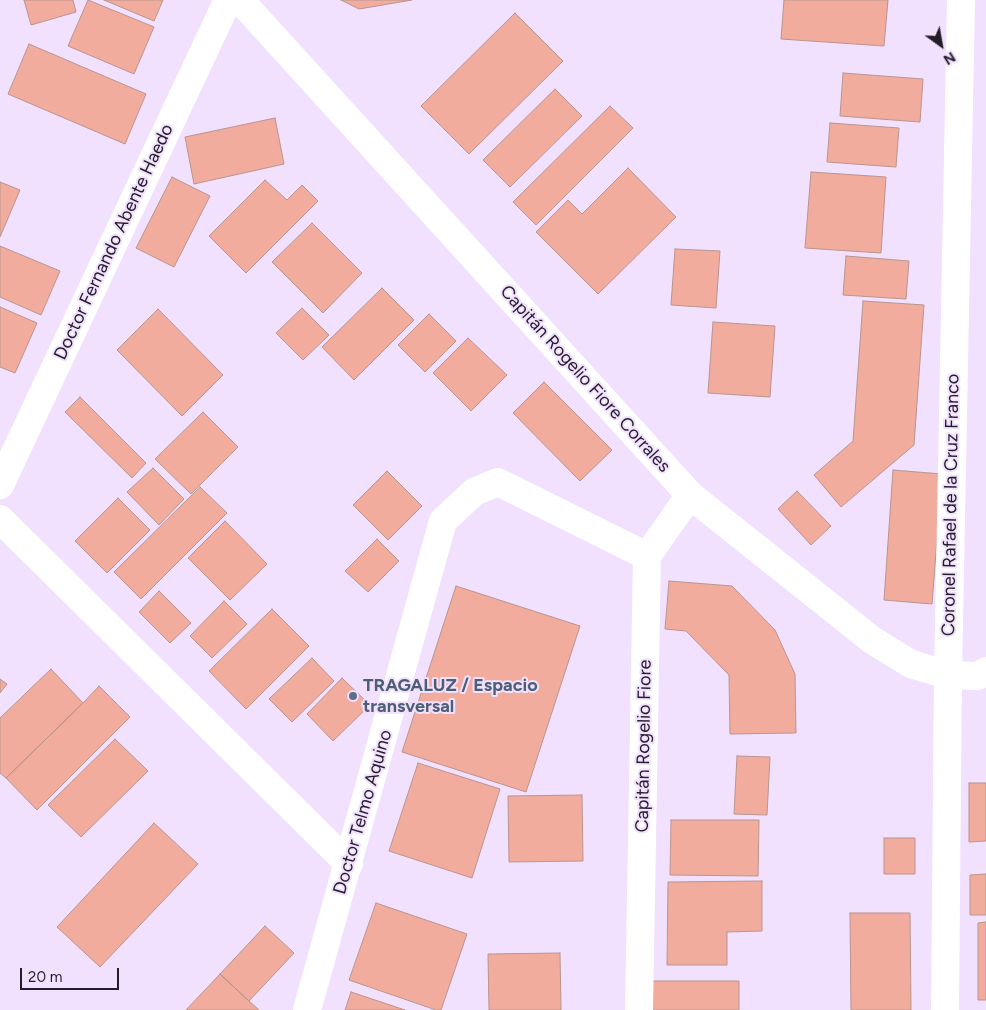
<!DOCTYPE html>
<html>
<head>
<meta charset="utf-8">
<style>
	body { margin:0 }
	#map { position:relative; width:986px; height:1010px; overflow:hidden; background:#f1e0fe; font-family:Figtree,sans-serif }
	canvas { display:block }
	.north { position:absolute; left:916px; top:20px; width:50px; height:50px; -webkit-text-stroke:4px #f1e0fe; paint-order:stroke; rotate:148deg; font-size:14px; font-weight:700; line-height:20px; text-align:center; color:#231d28 }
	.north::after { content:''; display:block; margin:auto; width:18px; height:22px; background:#231d28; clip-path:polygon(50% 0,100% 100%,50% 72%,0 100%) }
	.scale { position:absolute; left:20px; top:968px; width:99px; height:22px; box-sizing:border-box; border:2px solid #231d28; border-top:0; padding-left:6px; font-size:15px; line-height:18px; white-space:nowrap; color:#231d28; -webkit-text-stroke:4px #f1e0fe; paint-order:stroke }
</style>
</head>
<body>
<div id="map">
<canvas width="986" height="1010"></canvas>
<div class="north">N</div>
<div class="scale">20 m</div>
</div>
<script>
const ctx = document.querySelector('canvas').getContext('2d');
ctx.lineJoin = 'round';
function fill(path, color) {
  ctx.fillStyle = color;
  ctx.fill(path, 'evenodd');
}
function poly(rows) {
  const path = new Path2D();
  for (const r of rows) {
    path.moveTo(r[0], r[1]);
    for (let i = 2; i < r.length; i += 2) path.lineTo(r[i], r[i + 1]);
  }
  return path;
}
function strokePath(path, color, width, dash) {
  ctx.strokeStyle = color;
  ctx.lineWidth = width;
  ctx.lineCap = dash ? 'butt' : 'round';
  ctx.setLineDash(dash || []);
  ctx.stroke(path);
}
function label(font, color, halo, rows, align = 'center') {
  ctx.font = font + ' Figtree,sans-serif';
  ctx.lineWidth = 4;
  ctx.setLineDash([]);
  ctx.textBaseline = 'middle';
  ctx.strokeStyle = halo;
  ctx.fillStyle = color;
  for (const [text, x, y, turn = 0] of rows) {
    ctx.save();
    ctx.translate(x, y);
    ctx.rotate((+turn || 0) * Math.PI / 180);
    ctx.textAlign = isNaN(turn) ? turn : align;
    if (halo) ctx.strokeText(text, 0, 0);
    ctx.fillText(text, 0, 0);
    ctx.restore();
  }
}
const building = poly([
	[24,0,73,0,76,12,31,25,24,0],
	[88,0,154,27,134,74,68,46,88,0],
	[104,0,163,0,154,21,104,0],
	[341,0,412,0,359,9,341,0],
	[784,0,888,0,884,46,781,39,784,0],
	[515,13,563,61,469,154,421,106,515,13],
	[29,44,146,94,125,144,8,94,29,44],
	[843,73,923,79,920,122,840,116,843,73],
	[555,89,582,116,510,187,483,160,555,89],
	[610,106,633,128,536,225,513,202,610,106],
	[275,118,284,164,194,184,185,137,275,118],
	[830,123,899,128,896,167,827,162,830,123],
	[628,168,676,217,598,294,536,232,568,200,582,214,628,168],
	[811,172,886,177,881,253,805,248,811,172],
	[172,177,210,196,174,267,136,248,172,177],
	[265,180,287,200,302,185,318,201,246,273,209,236,265,180],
	[0,182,20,190,0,237,0,182],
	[312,223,362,273,323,313,272,262,312,223],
	[0,246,60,271,41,315,0,297,0,246],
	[675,249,720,251,716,308,671,305,675,249],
	[846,256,909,261,906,299,843,295,846,256],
	[382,288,414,320,354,380,322,347,382,288],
	[863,301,924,305,914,445,841,507,814,475,853,441,863,301],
	[0,307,37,323,15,373,0,367,0,307],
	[302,308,329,335,303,360,276,333,302,308],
	[158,309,223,375,182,416,117,350,158,309],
	[429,314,456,341,425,372,398,345,429,314],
	[713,322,775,326,770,397,708,393,713,322],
	[468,338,507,375,471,411,433,373,468,338],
	[544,382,612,450,580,481,513,413,544,382],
	[80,397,146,463,132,478,65,412,80,397],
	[203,412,238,447,191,494,155,459,203,412],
	[153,468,184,499,159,525,127,492,153,468],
	[893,470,942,474,932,604,884,600,893,470],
	[387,471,422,506,388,540,353,505,387,471],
	[200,487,227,513,141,599,114,572,200,487],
	[797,491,831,526,811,545,778,509,797,491],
	[118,498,150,530,107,573,75,541,118,498],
	[225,521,267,564,230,600,188,558,225,521],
	[377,539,399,561,368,592,345,571,377,539],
	[669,581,732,586,775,630,795,674,796,733,730,734,729,675,686,631,665,629,669,581],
	[456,586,580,626,526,792,402,752,456,586],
	[159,591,191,623,170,643,139,612,159,591],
	[224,601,247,624,212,658,190,636,224,601],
	[272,609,309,646,246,709,209,671,272,609],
	[312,658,334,681,292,722,269,699,312,658],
	[51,669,83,703,6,778,0,773,0,718,51,669],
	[342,678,370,705,333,741,307,714,342,678],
	[0,679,7,684,0,693,0,679],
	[99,686,130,717,37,810,6,778,83,703,99,686],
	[115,739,148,771,81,837,48,805,115,739],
	[737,756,770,757,767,815,734,814,737,756],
	[418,763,500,789,472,878,389,851,418,763],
	[969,783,986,783,986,841,969,842,969,783],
	[582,795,583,861,509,862,508,796,582,795],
	[671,820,759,820,758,876,670,875,671,820],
	[154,823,198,864,100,967,57,927,154,823],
	[884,838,915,838,915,874,884,874,884,838],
	[986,874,986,915,970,915,970,875,986,874],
	[762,881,762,931,727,932,727,965,667,965,668,882,762,881],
	[376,903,467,934,441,1010,436,1010,349,980,376,903],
	[850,913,910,913,911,1010,851,1010,850,913],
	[986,922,986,1000,978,1000,978,923,986,922],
	[265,926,294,953,249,1001,220,974,265,926],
	[560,953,561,1010,489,1010,488,954,560,953],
	[220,974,249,1001,259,1010,186,1010,220,974],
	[649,981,739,981,739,1010,649,1010,649,981],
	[351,992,405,1010,345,1010,351,992]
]);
fill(building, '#f2ac9e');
strokePath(building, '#b8958e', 1);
strokePath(poly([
	[240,0,690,495,872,640,911,664,948,675,978,676,986,671],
	[0,485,228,0],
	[0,519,349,864],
	[307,1010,443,521,474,492,498,482,647,556],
	[639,1010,647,556,690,495]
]), '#fff', 28);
strokePath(poly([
	[945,1010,948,675,961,0]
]), '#fff', 28);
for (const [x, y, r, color] of [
	[353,696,5,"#5c6f8a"]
]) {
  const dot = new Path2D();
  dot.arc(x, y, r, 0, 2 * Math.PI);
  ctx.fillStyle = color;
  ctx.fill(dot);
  strokePath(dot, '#f1e0fe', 2);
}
label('18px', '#231d28', '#f1e0fe', [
	["Doctor Fernando Abente Haedo",114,242,-65],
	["Capitán Rogelio Fiore Corrales",585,379,48],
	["Coronel Rafael de la Cruz Franco",951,505,-89],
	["Capitán Rogelio Fiore",644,746,-89],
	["Doctor Telmo Aquino",363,812,-74]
]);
label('bold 18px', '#4e5e75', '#f1e0fe', [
	["TRAGALUZ / Espacio",363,686],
	["transversal",363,707]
], 'left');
</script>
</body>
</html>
